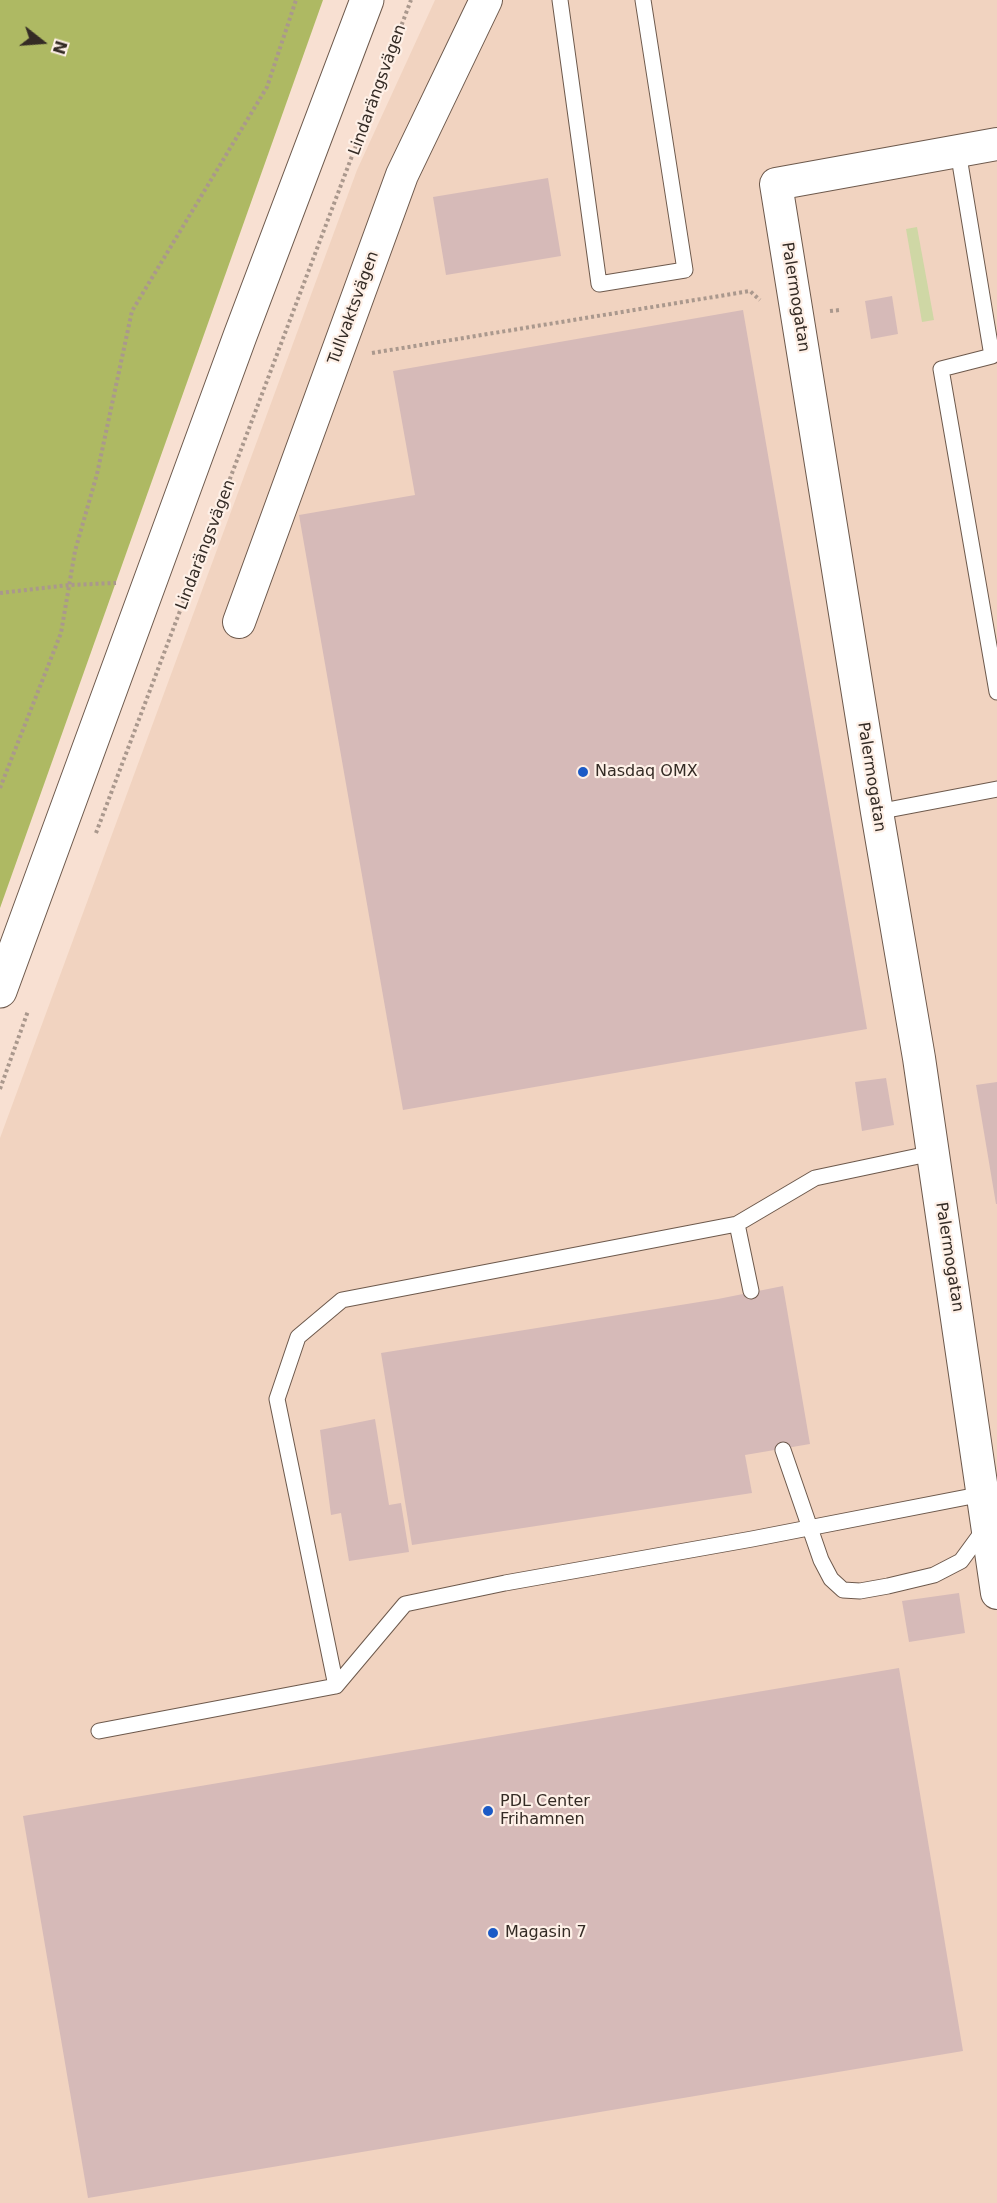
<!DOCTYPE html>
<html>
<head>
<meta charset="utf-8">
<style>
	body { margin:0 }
	#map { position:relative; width:997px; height:2203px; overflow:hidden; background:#f8e0d2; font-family:"DejaVu Sans",sans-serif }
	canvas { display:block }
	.north { position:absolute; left:12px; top:12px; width:60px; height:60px; -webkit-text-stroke:4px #fef0e7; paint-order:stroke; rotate:107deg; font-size:16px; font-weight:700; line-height:24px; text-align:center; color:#342b25 }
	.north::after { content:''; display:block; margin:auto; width:21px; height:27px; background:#342b25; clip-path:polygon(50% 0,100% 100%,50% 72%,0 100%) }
</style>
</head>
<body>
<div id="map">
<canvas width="997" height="2203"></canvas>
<div class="north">N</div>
</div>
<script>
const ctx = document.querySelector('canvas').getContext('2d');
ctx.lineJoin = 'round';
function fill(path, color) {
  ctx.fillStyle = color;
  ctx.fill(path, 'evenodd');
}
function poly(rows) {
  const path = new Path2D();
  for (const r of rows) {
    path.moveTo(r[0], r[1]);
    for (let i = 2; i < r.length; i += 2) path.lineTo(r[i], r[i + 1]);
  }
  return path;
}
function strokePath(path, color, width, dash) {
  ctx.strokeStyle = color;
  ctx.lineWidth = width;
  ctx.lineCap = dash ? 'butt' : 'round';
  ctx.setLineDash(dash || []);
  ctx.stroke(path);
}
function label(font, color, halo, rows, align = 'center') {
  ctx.font = font + ' "DejaVu Sans",sans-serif';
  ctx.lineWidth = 4.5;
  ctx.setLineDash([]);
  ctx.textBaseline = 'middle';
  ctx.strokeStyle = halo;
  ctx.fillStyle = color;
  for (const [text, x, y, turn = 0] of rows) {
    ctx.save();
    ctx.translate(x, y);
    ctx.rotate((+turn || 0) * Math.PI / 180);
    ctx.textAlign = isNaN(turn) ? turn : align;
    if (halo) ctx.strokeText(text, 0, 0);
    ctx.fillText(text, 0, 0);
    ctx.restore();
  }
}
fill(poly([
	[435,0,997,0,997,2203,0,2203,0,1138,357,170]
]), '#f1d3c0');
fill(poly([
	[917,227,934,320,922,322,906,229]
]), '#cfd7a5');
fill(poly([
	[0,0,323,0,0,908]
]), '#aeb963');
fill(poly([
	[548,178,561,256,446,275,433,197],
	[892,296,898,334,871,339,865,301],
	[743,310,867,1029,403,1110,299,515,415,495,393,371],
	[886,1078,894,1125,862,1131,855,1082],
	[997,1082,997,1204,996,1204,976,1085],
	[783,1286,810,1444,745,1455,752,1493,412,1545,381,1353,718,1299],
	[375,1419,389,1505,401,1503,409,1552,349,1561,341,1513,331,1515,320,1430],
	[959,1593,965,1633,909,1642,902,1601],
	[899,1668,963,2051,88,2198,23,1816]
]), '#d6bab8');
const lane = poly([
	[560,0,599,284,685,270,643,0],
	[958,151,992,356,941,369,997,692],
	[877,812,997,789],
	[737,1224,751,1291],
	[783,1450,821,1560,831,1579,843,1590,860,1591,888,1586,934,1575,961,1561,980,1535,982,1527],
	[336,1686,277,1399,298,1337,342,1300,737,1224,815,1178,933,1153],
	[99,1731,336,1686,405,1604,505,1583,752,1539,983,1494]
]);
const street = poly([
	[997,144,776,184,877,812,919,1058,997,1593],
	[239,622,402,175,486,0]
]);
const secondary = poly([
	[0,991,240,336,367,0]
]);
strokePath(lane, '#6d594c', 17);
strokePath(street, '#6d594c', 34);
strokePath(secondary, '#6d594c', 35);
strokePath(poly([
	[830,311,840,310],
	[372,353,750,291,760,300],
	[0,593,69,585,116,583],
	[0,788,61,633,75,551,97,474,132,311,267,87,296,0],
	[96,833,411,0],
	[0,1089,28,1011]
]), '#aa988d', 4, [3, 3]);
strokePath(lane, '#fff', 15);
strokePath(street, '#fff', 32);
strokePath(secondary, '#fff', 33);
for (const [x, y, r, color] of [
	[583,772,6,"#1b5ac6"],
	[488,1811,6,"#1b5ac6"],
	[493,1933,6,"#1b5ac6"]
]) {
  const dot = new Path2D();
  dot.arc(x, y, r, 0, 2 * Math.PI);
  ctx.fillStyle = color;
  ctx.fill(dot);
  strokePath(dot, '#fef0e7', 2);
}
label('16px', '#342b25', '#fef0e7', [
	["Lindarängsvägen",378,90,-70],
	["Palermogatan",795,297,81],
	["Tullvaktsvägen",354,308,-70],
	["Lindarängsvägen",206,545,-69],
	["Palermogatan",871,777,81],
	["Palermogatan",949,1257,81]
]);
label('16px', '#342b25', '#fef0e7', [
	["Nasdaq OMX",595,772],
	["PDL Center",500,1802],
	["Frihamnen",500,1820],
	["Magasin 7",505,1933]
], 'left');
</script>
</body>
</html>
